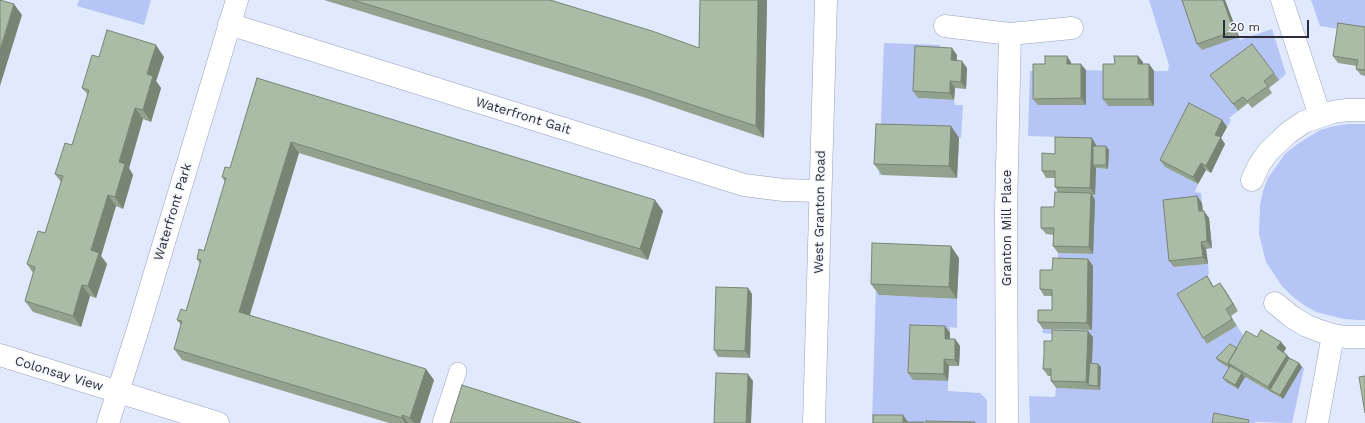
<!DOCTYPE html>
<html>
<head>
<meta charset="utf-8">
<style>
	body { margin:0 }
	#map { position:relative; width:1365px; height:423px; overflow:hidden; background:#e1e9fd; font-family:"Work Sans",sans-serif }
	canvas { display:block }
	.scale { position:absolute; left:1223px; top:20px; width:86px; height:18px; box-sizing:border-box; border:2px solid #2a2d37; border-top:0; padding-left:5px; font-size:12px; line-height:14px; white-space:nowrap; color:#2a2d37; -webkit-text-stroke:3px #f4f6fb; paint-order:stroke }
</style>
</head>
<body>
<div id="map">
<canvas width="1365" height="423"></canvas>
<div class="scale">20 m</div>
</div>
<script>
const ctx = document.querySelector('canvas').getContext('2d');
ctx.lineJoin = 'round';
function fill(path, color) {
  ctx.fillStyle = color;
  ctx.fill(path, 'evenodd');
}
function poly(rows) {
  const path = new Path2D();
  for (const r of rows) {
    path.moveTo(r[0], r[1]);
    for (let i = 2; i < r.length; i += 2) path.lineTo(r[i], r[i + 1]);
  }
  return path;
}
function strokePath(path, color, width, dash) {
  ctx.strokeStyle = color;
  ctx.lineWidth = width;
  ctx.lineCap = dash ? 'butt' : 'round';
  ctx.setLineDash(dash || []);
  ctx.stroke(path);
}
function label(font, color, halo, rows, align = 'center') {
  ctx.font = font + ' "Work Sans",sans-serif';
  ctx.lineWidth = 3;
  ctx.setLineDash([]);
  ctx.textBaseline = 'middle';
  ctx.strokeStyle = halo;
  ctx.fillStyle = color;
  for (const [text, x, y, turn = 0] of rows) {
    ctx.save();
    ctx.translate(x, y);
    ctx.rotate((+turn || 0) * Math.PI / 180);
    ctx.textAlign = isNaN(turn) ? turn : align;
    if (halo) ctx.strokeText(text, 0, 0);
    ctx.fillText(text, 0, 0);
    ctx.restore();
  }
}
fill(poly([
	[79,0,151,0,144,25,77,6],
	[1149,0,1184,0,1239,37,1240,40,1272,29,1286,74,1279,80,1215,82,1238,111,1229,118,1231,120,1227,127,1165,167,1198,184,1195,192,1201,193,1202,203,1168,206,1174,267,1208,264,1209,274,1207,275,1212,283,1207,344,1237,326,1244,337,1233,370,1238,388,1245,377,1283,399,1302,367,1304,368,1292,423,1255,422,1254,423,1030,423,1029,396,1055,397,1056,388,1100,389,1092,367,1093,338,1042,333,1043,329,1092,330,1058,265,1058,253,1093,254,1060,199,1095,168,1108,169,1109,150,1060,144,1061,137,1028,136,1030,71,1038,71,1086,105,1086,70,1108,71,1154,106,1154,71,1168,71,1169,65],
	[1311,0,1365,0,1365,33,1320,26],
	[884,43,940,45,940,54,918,98,954,100,955,105,963,105,961,138,884,136,882,175,879,175],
	[1349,124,1365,124,1365,320,1358,320,1344,319,1316,312,1304,305,1292,296,1282,286,1266,262,1259,234,1260,205,1263,191,1268,178,1285,154,1296,145,1320,130,1334,126],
	[877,254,879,295,957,299,957,328,950,327,950,333,913,380,948,381,948,391,980,393,987,400,987,423,872,423]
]), '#b5c5f5');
const service = poly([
	[441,423,458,371]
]);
const minor = poly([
	[1282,0,1320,116],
	[229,24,744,185,783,190,820,191],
	[945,26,1010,34,1072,28],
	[1252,180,1259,165,1268,152,1288,133,1304,122,1333,112,1347,110,1365,110],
	[1275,303,1292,317,1307,326,1320,331,1333,335,1346,337,1365,337],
	[0,355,218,423],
	[108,423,138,329,237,0],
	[1007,423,1006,211,1010,34],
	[1317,423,1333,335]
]);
const tertiary = poly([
	[814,423,826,0]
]);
strokePath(service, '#98a1b9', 18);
strokePath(minor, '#98a1b9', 23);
strokePath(tertiary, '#98a1b9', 23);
strokePath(service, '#fff', 17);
strokePath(minor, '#fff', 22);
strokePath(tertiary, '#fff', 22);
fill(poly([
	[324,0,550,0,699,48,700,0,767,0,764,138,643,97],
	[1182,0,1225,0,1239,37,1202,50,1197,44],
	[1365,27,1365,76,1361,75,1356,69,1357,66,1338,63,1333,56],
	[957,55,957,61,967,68,966,89,955,88,954,100,918,98,913,91],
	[99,57,164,57,156,81,161,88,151,122,143,119,129,168,133,175,123,209,116,206,101,256,107,264,96,298,90,296,81,327,33,312,25,301,33,273,27,264,45,233,61,182,55,174,72,145,88,95,82,88],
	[1071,62,1071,64,1086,70,1086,105,1038,105,1033,99,1045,64],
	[1143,62,1143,64,1149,64,1154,71,1154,106,1108,106,1103,99,1115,64],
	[1274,73,1279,80,1269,88,1272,93,1252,108,1248,103,1238,111,1210,75],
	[257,78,663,211,648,260,299,153,250,315,434,380,420,423,389,423,182,360,174,349,181,325,177,320,186,311,200,264,197,259,204,251,225,182,222,177,230,168],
	[1222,120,1227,127,1221,138,1225,144,1211,173,1206,170,1198,184,1165,167,1160,160],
	[951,126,959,138,957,178,882,175,874,164],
	[1092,138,1096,145,1096,146,1109,150,1108,169,1096,168,1095,195,1092,195,1095,200,1093,254,1058,253,1053,246,1054,235,1046,234,1041,228,1054,207,1058,192,1055,187,1055,178,1046,178,1042,171,1055,154],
	[1197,196,1202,203,1203,211,1209,218,1212,248,1206,249,1208,264,1174,267,1169,261],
	[959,258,957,299,879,295,871,284],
	[1088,259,1093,266,1092,330,1043,329,1038,322,1052,310,1052,296,1044,296,1040,289,1052,270],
	[1207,276,1214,287,1225,290,1238,311,1231,316,1237,326,1207,344,1203,338],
	[748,288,752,294,750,358,718,357,714,350],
	[945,326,950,333,950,339,955,339,960,346,959,366,949,366,948,381,913,380,908,373],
	[1093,337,1092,364,1098,364,1101,367,1100,390,1056,388,1051,381,1051,376,1048,376,1043,369,1052,341],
	[1257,337,1281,342,1286,348,1284,352,1289,358,1299,363,1302,367,1283,399,1245,377,1238,389,1226,382,1223,378,1229,368,1218,361,1216,358,1237,348]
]), '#93a28f');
fill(poly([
	[758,0,767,0,764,138,756,126],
	[1223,0,1225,0,1239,37,1234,31],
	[14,4,22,15,0,86,0,50],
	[156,45,164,57,156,81,161,88,151,122,143,110,147,74],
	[952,48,957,55,956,67,951,60],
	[1067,56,1071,62,1071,70,1067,64],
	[1138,56,1143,62,1142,71,1138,64],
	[962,61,967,68,966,89,961,82],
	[1081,64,1086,70,1086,105,1081,98],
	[1149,64,1154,71,1154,106,1149,99],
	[950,81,955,88,954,100,950,93],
	[135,108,143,119,129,168,133,175,123,209,115,197,119,162],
	[1222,120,1227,127,1221,138,1225,144,1211,173,1206,166,1215,135],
	[951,126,959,138,957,178,949,166],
	[1092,138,1096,145,1096,165,1093,165,1096,168,1095,195,1090,188],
	[291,142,299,153,247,323,239,312],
	[1106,146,1109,150,1108,169,1106,165],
	[1201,163,1206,170,1198,184,1193,177],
	[1091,193,1095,200,1093,254,1089,247],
	[108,195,116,206,101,256,107,264,96,298,88,286,91,250],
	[1197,196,1202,203,1203,218,1199,211],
	[655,200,663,211,648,260,640,249],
	[1204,211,1209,218,1212,248,1207,241],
	[1201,242,1206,249,1208,264,1203,257],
	[951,246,959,258,957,299,949,287],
	[1088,259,1093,266,1092,330,1087,323],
	[1220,283,1225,290,1238,311,1233,304],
	[82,285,90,296,81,327,73,316],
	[748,288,752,294,750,358,745,351],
	[945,326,950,333,950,345,945,339],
	[1088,331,1093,337,1091,386,1088,385,1086,382],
	[955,339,960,346,959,366,955,360],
	[1281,342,1286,348,1282,355,1277,348],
	[1287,355,1292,361,1270,390,1268,387],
	[944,359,949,366,948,381,944,374],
	[1299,363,1302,367,1283,399,1280,395],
	[1098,364,1101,367,1100,390,1098,386],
	[426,369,434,380,420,423,414,423,410,418],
	[1242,373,1245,377,1238,389,1235,385],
	[748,374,753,381,751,423,746,423],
	[402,415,408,423,405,423,402,418],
	[903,415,908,422,903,422]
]), '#788474');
const building = poly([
	[0,0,14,4,0,50,0,0],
	[353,0,550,0,652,31,699,48,700,0,758,0,756,126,635,86,353,0],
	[1182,0,1223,0,1234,31,1197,44,1182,0],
	[1338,23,1365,27,1365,70,1356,69,1358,60,1333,56,1338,23],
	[107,30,156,45,147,74,153,76,143,110,135,108,119,162,125,164,115,197,108,195,91,250,99,253,88,286,82,285,73,316,25,301,35,267,27,264,38,231,45,233,63,176,55,174,65,143,72,145,89,90,82,88,92,55,99,57,107,30],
	[1252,44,1274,73,1264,81,1268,86,1247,101,1243,97,1233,104,1210,75,1252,44],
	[915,46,952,48,951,60,962,61,961,82,950,81,950,93,913,91,915,46],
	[1045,56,1067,56,1067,64,1081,64,1081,98,1033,99,1033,64,1045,64,1045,56],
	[1114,56,1138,56,1138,64,1149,64,1149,99,1103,99,1103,64,1115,64,1114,56],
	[257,78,655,200,640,249,291,142,239,312,426,369,410,418,402,415,402,418,174,349,182,321,177,320,181,309,186,311,201,260,197,259,199,249,204,251,226,178,222,177,225,167,230,168,257,78],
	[1189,103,1222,120,1215,135,1221,137,1206,166,1201,163,1193,177,1160,160,1189,103],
	[876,124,951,126,949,166,874,164,876,124],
	[1055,137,1092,138,1090,188,1055,187,1055,171,1042,171,1042,153,1055,154,1055,137],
	[1093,146,1106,146,1106,165,1093,165,1093,146],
	[1055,192,1091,193,1089,247,1053,246,1054,228,1041,228,1041,207,1054,207,1055,192],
	[1197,196,1199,211,1204,211,1206,222,1207,241,1201,242,1203,257,1169,261,1163,200,1197,196],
	[872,243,951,246,949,287,871,284,872,243],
	[1053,258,1088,259,1087,323,1038,322,1038,310,1052,310,1052,290,1040,289,1040,270,1052,270,1053,258],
	[1207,276,1213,287,1220,283,1233,304,1226,309,1232,319,1203,338,1177,294,1207,276],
	[716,287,748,288,745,351,714,350,716,287],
	[910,325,945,326,945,339,955,339,955,360,944,359,944,374,908,373,910,325],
	[1052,330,1088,331,1086,382,1051,381,1051,369,1043,369,1044,355,1044,341,1052,341,1052,330],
	[1261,330,1281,342,1277,348,1287,355,1268,387,1228,363,1246,331,1257,337,1261,330],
	[1230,344,1237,348,1228,363,1230,366,1216,358,1230,344],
	[1289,358,1299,363,1280,395,1270,390,1289,358],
	[1090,363,1098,364,1098,386,1088,385,1090,363],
	[1230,366,1242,373,1235,385,1223,378,1230,366],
	[716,373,748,374,746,423,714,423,716,373],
	[1365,376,1365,413,1359,377,1365,376],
	[462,385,581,423,450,423,462,385],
	[1214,413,1249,420,1248,423,1212,423,1214,413],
	[873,415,903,415,903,422,924,422,924,423,873,423,873,415],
	[926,421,975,422,975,423,926,423,926,421]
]);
fill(building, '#abbca6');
strokePath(building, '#788474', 1);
label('13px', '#2a2d37', '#f4f6fb', [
	["Waterfront Gait",523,116,17],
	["Waterfront Park",173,212,-73],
	["West Granton Road",820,212,-89],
	["Granton Mill Place",1007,228,-90],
	["Colonsay View",59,374,17]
]);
</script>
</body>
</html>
